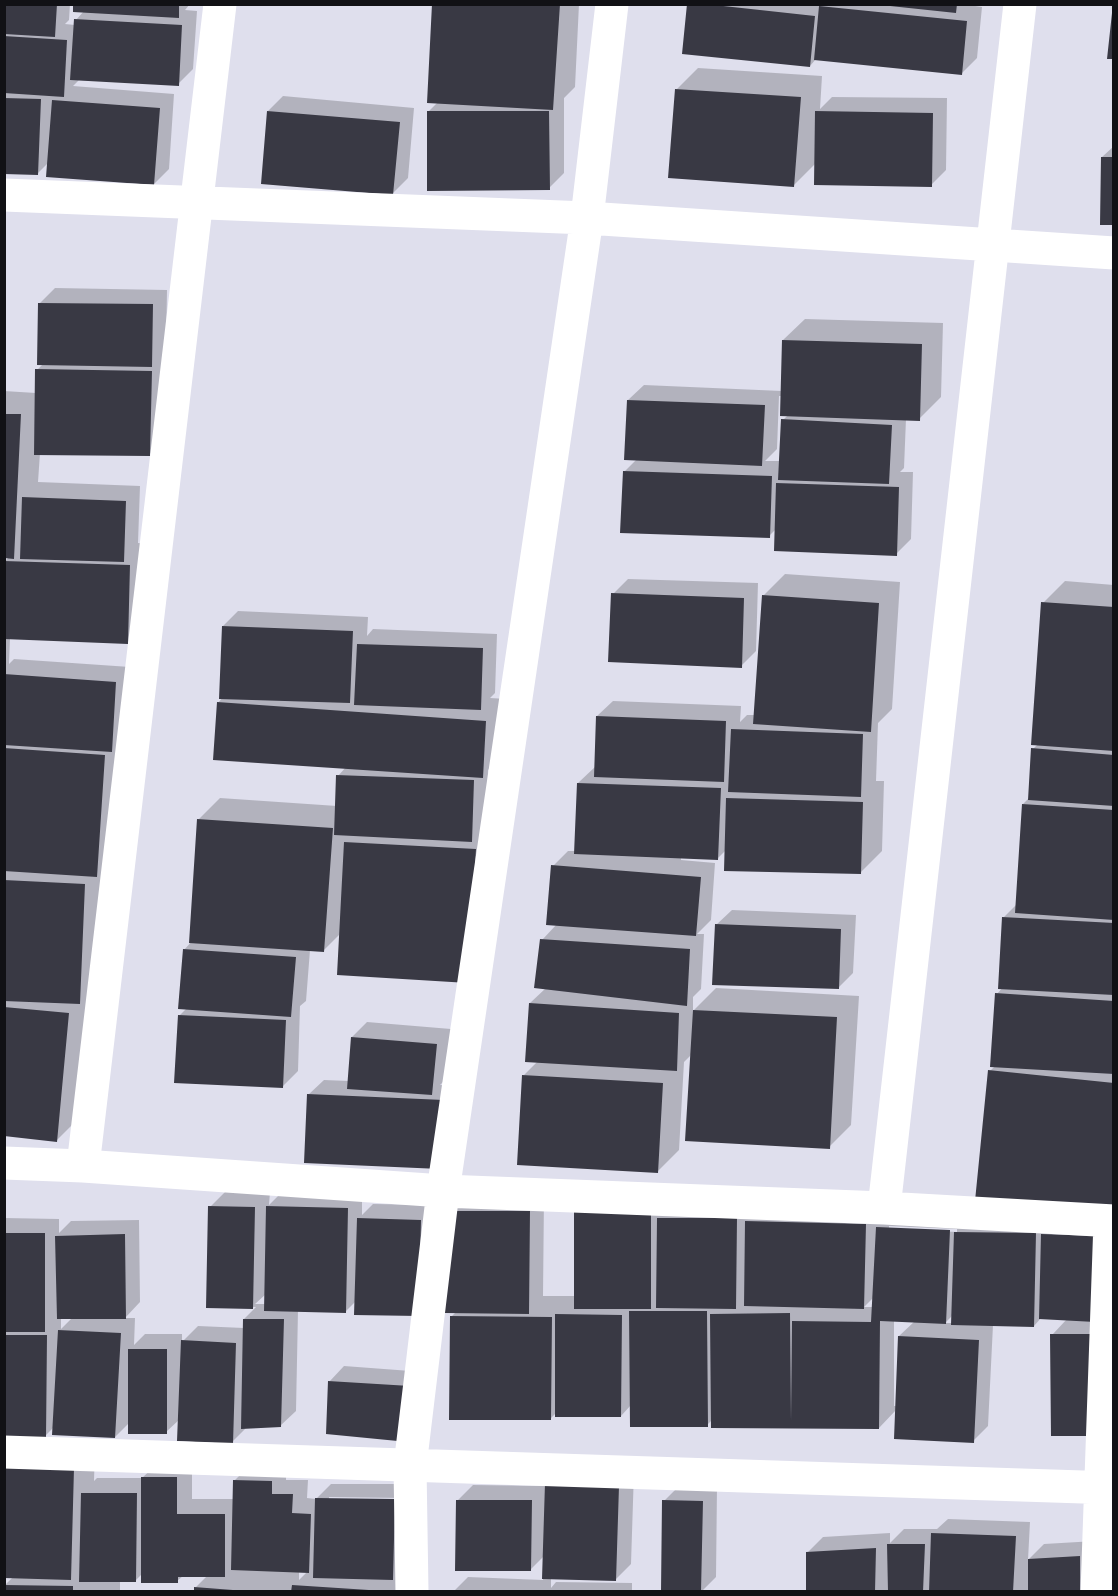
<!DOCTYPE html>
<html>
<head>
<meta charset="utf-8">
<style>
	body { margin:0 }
	#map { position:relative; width:1118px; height:1596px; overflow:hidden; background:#dfdfed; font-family:Lato,sans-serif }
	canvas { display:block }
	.frame { position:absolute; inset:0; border:6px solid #111115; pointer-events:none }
</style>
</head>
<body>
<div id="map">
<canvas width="1118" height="1596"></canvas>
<div class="frame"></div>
</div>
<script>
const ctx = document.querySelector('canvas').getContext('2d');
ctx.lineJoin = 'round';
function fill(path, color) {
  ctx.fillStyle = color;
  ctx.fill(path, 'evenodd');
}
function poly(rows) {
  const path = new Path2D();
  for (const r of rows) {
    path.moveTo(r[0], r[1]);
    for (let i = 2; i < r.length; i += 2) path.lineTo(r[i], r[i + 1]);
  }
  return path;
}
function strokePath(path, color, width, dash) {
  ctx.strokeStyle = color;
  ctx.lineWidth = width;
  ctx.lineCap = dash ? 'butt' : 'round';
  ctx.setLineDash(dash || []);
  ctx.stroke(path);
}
fill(poly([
	[4,4,70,4,69,20,65,24,75,25,76,20,84,11,75,4,190,4,185,10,197,11,193,69,178,84,79,80,73,86,174,94,169,169,154,184,49,162,37,174,4,172],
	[434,4,579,4,575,87,564,98,564,173,549,188,428,112,438,102],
	[689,4,962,4,982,7,977,58,962,73,816,59,810,66],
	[698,68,822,76,820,109,832,97,947,98,946,170,931,185,816,163,794,185,676,90],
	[283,96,414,108,408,178,393,193,268,111],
	[1114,146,1114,224,1102,157],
	[55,288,167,290,166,350,172,432,150,454,40,453,38,482,140,486,138,543,151,544,149,620,128,642,10,638,9,664,14,659,130,667,79,1118,57,1140,4,1135,4,572,5,561,9,557,4,557,4,391,36,393,37,370,43,364,40,303],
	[805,319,943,323,941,397,919,419,906,419,904,468,900,472,913,472,911,539,896,554,776,529,769,536,624,472,637,459,628,400,644,385,782,391,783,340],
	[779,396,782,396,788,415,783,420,781,461,765,461,777,449],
	[785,574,900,582,892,709,878,723,876,781,884,781,882,851,860,873,726,850,717,859,681,857,681,860,715,863,711,920,697,934,704,934,701,989,693,997,693,1011,716,988,859,996,851,1125,829,1147,691,1055,684,1062,679,1150,657,1172,524,1075,538,1061,530,1003,546,988,542,940,557,924,553,866,568,851,575,851,578,783,596,766,597,716,613,701,741,706,740,722,747,715,755,715,763,596],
	[628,579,758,583,756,651,741,666,613,594],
	[1065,581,1114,585,1114,1212,990,1071,995,1066,997,994,1003,987,1003,918,1017,904,1023,804,1029,798,1033,749,1038,744,1043,603],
	[238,611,368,617,367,636,373,629,497,634,495,693,490,698,507,699,504,755,488,770,487,825,489,960,341,933,324,950,310,950,306,1001,300,1006,298,1071,283,1086,179,1016,187,1008,184,950,192,941,198,820,220,798,337,806,338,776,346,767,218,703,223,697,223,626],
	[732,910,856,915,853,973,838,988,716,925],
	[367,1022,451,1029,447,1078,440,1085,458,1086,455,1152,308,1095,324,1080,349,1081,352,1037],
	[225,1192,270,1192,269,1205,282,1192,362,1193,362,1215,373,1204,435,1205,433,1300,356,1301,345,1312,298,1310,296,1411,280,1426,247,1427,232,1442,180,1419,166,1432,130,1422,115,1437,54,1427,45,1436,4,1435,4,1218,59,1219,59,1233,71,1221,139,1220,140,1302,125,1318,135,1318,134,1345,145,1334,182,1334,182,1342,198,1326,244,1328,244,1319,256,1307,208,1306,210,1207],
	[266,1294,265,1304,255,1304],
	[61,1318,72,1318,61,1329],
	[463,1196,544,1196,543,1296,576,1296,576,1211,1110,1222,1108,1419,1052,1335,1067,1319,1041,1318,1034,1326,993,1325,988,1426,973,1441,896,1410,879,1428,712,1420,707,1425,631,1405,621,1416,556,1413,550,1419,452,1316,456,1312,448,1211],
	[889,1226,957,1229,957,1232,889,1229],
	[874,1297,873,1307,864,1307],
	[953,1315,953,1323,945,1323],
	[894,1320,915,1321,899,1336,897,1406,894,1406],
	[344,1366,424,1372,422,1426,329,1382],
	[4,1444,95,1447,94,1481,97,1478,142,1478,158,1463,192,1463,192,1499,234,1499,234,1481,249,1466,286,1467,286,1480,308,1480,307,1498,316,1499,331,1484,409,1484,404,1592,195,1592,195,1588,207,1576,183,1576,177,1581,143,1573,135,1581,120,1581,120,1592,4,1592,4,1586,13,1577],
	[329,1497,402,1498,402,1501,329,1500],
	[299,1571,308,1571,299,1580],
	[634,1471,631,1564,616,1579,551,1578,551,1588,556,1582,632,1583,632,1592,453,1592,468,1577,543,1580,544,1556,530,1570,458,1500,473,1485,546,1486],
	[679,1486,717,1487,716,1577,701,1592,662,1592,664,1501],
	[948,1519,1030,1522,1028,1560,1044,1544,1095,1541,1094,1592,808,1592,808,1552,823,1537,890,1533,890,1543,904,1529,937,1529]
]), '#0003');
fill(poly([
	[4,4,57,4,55,37,4,34],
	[73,4,179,4,179,18,73,12],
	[432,4,560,4,553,110,427,103],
	[687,4,705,4,815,16,810,67,682,54],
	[890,4,957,4,956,13,890,6],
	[819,6,967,21,962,75,814,60],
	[1112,13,1114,13,1114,59,1107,59],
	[74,19,182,25,179,86,70,80],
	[4,36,67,40,64,97,4,93],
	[675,89,801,97,794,187,668,178],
	[4,98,41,99,38,175,4,174],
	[52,100,160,108,154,185,46,177],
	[267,111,400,122,393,195,261,184],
	[427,111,549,111,550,190,427,191],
	[815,111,933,113,932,187,814,185],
	[1101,157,1114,157,1114,225,1100,225],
	[38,303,153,304,152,367,37,365],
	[782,340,922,344,920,421,780,416],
	[35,369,152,371,150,456,34,455],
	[627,400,765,405,762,466,624,460],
	[4,414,21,414,14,559,4,558],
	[781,419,892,425,889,484,778,480],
	[623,471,772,476,770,538,620,533],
	[776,483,899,487,897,556,774,551],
	[22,497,126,501,124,562,20,559],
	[4,561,130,565,128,644,4,639],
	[611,593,744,598,742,668,608,662],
	[762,595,879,603,871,732,753,724],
	[1041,602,1114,607,1114,751,1031,745],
	[222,626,353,631,350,703,219,699],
	[357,644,483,648,481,710,354,705],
	[4,674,116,682,112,752,4,745],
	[217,702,486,721,483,778,213,760],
	[596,716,726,721,724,782,594,777],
	[731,729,863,734,861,797,728,792],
	[4,748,105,755,97,877,4,871],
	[1031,748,1114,755,1114,806,1028,800],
	[336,775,474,780,472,842,334,835],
	[577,783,721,788,718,860,574,854],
	[726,798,863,802,861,874,724,871],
	[1022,804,1114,810,1114,920,1015,913],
	[197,819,333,828,324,952,189,943],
	[344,842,476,849,468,983,337,975],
	[551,865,701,877,696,936,546,925],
	[4,880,85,884,80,1004,4,1001],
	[1002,917,1114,923,1114,995,998,989],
	[715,924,841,929,839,989,712,985],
	[540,939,690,949,687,1006,534,988],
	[183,949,296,957,291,1017,178,1009],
	[995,993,1114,1001,1114,1074,990,1067],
	[529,1003,679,1013,677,1071,525,1062],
	[4,1007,69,1013,57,1142,4,1136],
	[693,1010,837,1017,830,1149,685,1141],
	[178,1015,286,1020,283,1088,174,1083],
	[351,1037,437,1044,432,1095,347,1089],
	[988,1070,1114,1083,1114,1208,975,1201],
	[522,1075,663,1083,658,1173,517,1165],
	[307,1094,444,1100,440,1169,304,1163],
	[208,1206,255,1207,253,1309,206,1308],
	[266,1206,348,1208,346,1313,264,1311],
	[446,1211,530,1211,529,1314,445,1313],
	[574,1211,651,1211,651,1309,574,1309],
	[357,1218,421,1220,419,1316,354,1315],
	[657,1218,737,1218,736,1309,656,1308],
	[745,1221,866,1224,864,1309,744,1306],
	[876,1227,950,1230,946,1324,880,1321,879,1429,711,1428,710,1314,790,1313,791,1421,792,1321,871,1322],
	[954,1232,1036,1233,1034,1327,951,1325],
	[4,1233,45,1233,45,1332,4,1332],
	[125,1234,126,1319,57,1319,55,1236],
	[1041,1234,1096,1236,1095,1322,1039,1319],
	[629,1311,707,1311,708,1427,630,1427],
	[555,1314,622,1315,621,1417,555,1417],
	[450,1316,552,1317,551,1420,449,1420],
	[243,1319,284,1319,281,1427,241,1429],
	[58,1330,121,1333,115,1438,52,1435],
	[1050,1334,1093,1334,1093,1436,1051,1436],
	[4,1335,47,1335,46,1438,4,1437],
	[898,1336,979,1340,974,1443,894,1439],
	[181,1340,236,1343,233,1444,177,1441],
	[128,1349,167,1349,167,1434,128,1434],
	[328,1381,410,1386,408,1442,326,1434],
	[4,1466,74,1468,71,1580,4,1578],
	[141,1477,177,1477,177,1514,225,1514,225,1577,178,1577,178,1583,141,1583],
	[233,1480,272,1481,272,1494,293,1494,292,1513,311,1514,309,1573,231,1570],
	[545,1483,619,1486,616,1581,542,1579],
	[81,1493,137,1493,136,1582,79,1582],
	[315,1498,395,1499,393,1580,313,1578],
	[456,1500,532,1500,531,1571,455,1571],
	[662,1500,703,1501,701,1592,661,1592],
	[931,1533,1016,1536,1013,1592,929,1592],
	[887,1544,925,1544,923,1592,888,1592],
	[876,1548,875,1592,806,1592,806,1552],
	[1080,1556,1080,1592,1028,1592,1028,1559],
	[4,1585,73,1586,73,1592,4,1592],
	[292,1585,369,1590,369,1592,291,1592],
	[194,1587,233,1590,233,1592,194,1592]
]), '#393944');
strokePath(poly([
	[4,195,587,218,1114,253],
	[4,1163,83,1166,443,1191,884,1208,1114,1221],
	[83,1166,220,4],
	[884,1208,1020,4],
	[4,1452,1114,1488],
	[412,1592,410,1466,443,1191,587,218,612,4],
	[1097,1592,1110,1221]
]), '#fff', 33);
</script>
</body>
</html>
